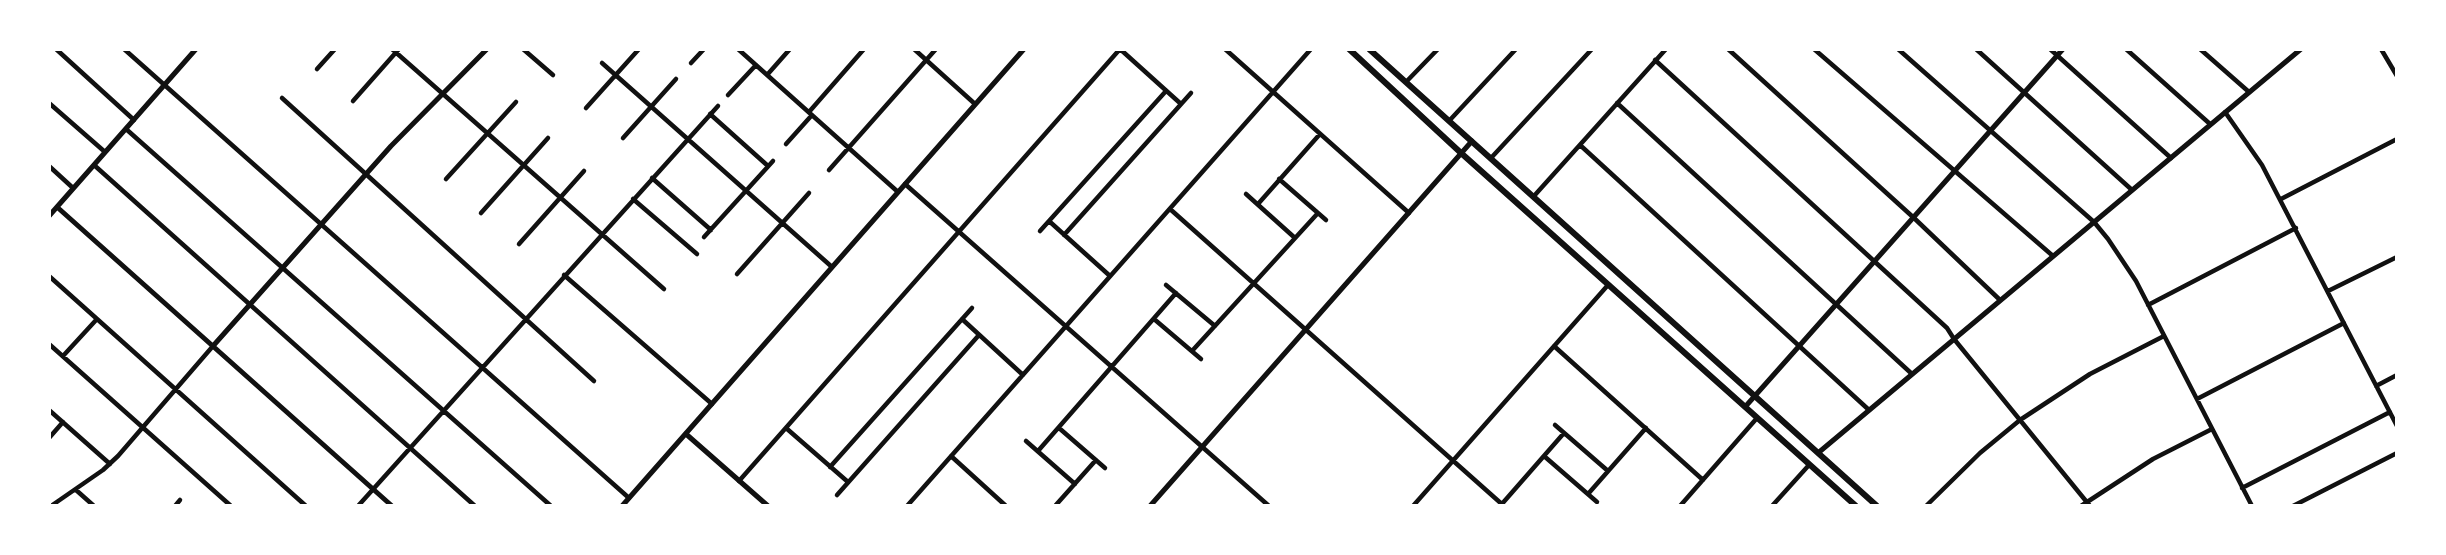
<!DOCTYPE html>
<html>
<head>
<meta charset="utf-8">
<style>
	body { margin:0 }
	#map { position:relative; width:2446px; height:555px; overflow:hidden; background:#fff; font-family:"Nunito Sans",sans-serif }
	canvas { display:block }
	.frame { position:absolute; inset:0; border:51px solid #fff; pointer-events:none }
</style>
</head>
<body>
<div id="map">
<canvas width="2446" height="555"></canvas>
<div class="frame"></div>
</div>
<script>
const ctx = document.querySelector('canvas').getContext('2d');
ctx.lineJoin = 'round';
function poly(rows) {
  const path = new Path2D();
  for (const r of rows) {
    path.moveTo(r[0], r[1]);
    for (let i = 2; i < r.length; i += 2) path.lineTo(r[i], r[i + 1]);
  }
  return path;
}
function strokePath(path, color, width, dash) {
  ctx.strokeStyle = color;
  ctx.lineWidth = width;
  ctx.lineCap = dash ? 'butt' : 'round';
  ctx.setLineDash(dash || []);
  ctx.stroke(path);
}
strokePath(poly([
	[56,49,134,120],
	[124,49,629,498],
	[392,49,664,289],
	[523,49,553,75],
	[738,49,898,192],
	[914,49,975,104],
	[1225,49,1409,213],
	[1728,49,1914,218,2000,300],
	[1814,49,2053,256],
	[1898,49,2094,222,2108,239,2136,281,2252,506],
	[1976,49,2132,190],
	[2050,49,2171,158],
	[2126,49,2210,124],
	[2200,49,2249,92],
	[2381,49,2397,76],
	[1655,60,1947,328,1954,339,2090,506],
	[602,63,832,267],
	[691,63,704,49],
	[317,69,335,49],
	[767,75,790,49],
	[1406,82,1438,49],
	[728,95,756,65],
	[282,98,594,381],
	[353,101,399,49],
	[49,103,105,152],
	[1617,103,1912,374],
	[586,108,639,49],
	[809,112,864,49],
	[2225,112,2262,165,2397,426],
	[710,114,768,166],
	[1449,121,1516,49],
	[126,129,551,506],
	[623,138,676,79],
	[786,144,812,115],
	[1580,145,1869,410],
	[1491,158,1592,49],
	[94,165,475,506],
	[49,166,73,188],
	[829,170,936,49],
	[652,178,711,230],
	[446,179,516,102],
	[1279,179,1326,220],
	[905,184,1269,506],
	[1246,194,1295,238],
	[1534,196,1666,49],
	[633,199,697,254],
	[2281,199,2397,139],
	[1258,204,1320,134],
	[1170,209,1504,506],
	[481,213,548,138],
	[1049,221,1110,276],
	[1040,231,1166,91],
	[1064,235,1191,93],
	[704,237,773,161],
	[519,244,584,171],
	[737,274,809,193],
	[564,275,712,404],
	[49,276,306,506],
	[1166,285,1215,326],
	[2328,291,2397,257],
	[2148,305,2296,228],
	[962,319,1023,375],
	[1154,319,1201,359],
	[49,344,231,506],
	[1554,346,1703,480],
	[1192,351,1318,213],
	[63,356,97,319],
	[2376,386,2397,375],
	[2197,399,2344,323],
	[49,410,110,464],
	[1555,425,1608,471],
	[786,428,848,482],
	[1059,428,1105,468],
	[49,438,63,422],
	[1026,441,1075,484],
	[1038,451,1176,293],
	[951,456,1006,506],
	[1544,456,1597,502],
	[830,467,972,308],
	[739,481,1120,49,1181,104],
	[2242,488,2390,412],
	[76,490,94,506],
	[1588,494,1646,428],
	[837,495,979,335],
	[1501,505,1564,433],
	[51,506,103,470,118,456,213,346],
	[175,506,180,500],
	[358,506,718,106],
	[907,506,1311,49],
	[1055,506,1096,460],
	[1413,506,1608,285],
	[1680,506,1757,418],
	[1772,506,1809,465],
	[1926,506,1980,453,2020,420,2090,374,2164,336],
	[2081,506,2153,459,2212,429],
	[2293,506,2397,453]
]), '#111', 4.5);
strokePath(poly([
	[57,207,392,506],
	[49,216,196,49],
	[213,346,391,146,487,49],
	[1745,407,2063,49],
	[686,434,768,506],
	[1818,453,2301,49],
	[1150,506,1472,141]
]), '#111', 5);
strokePath(poly([
	[622,506,1024,49]
]), '#111', 5);
strokePath(poly([
	[1349,49,1461,153,1856,506],
	[1369,49,1877,506]
]), '#111', 6);
</script>
</body>
</html>
